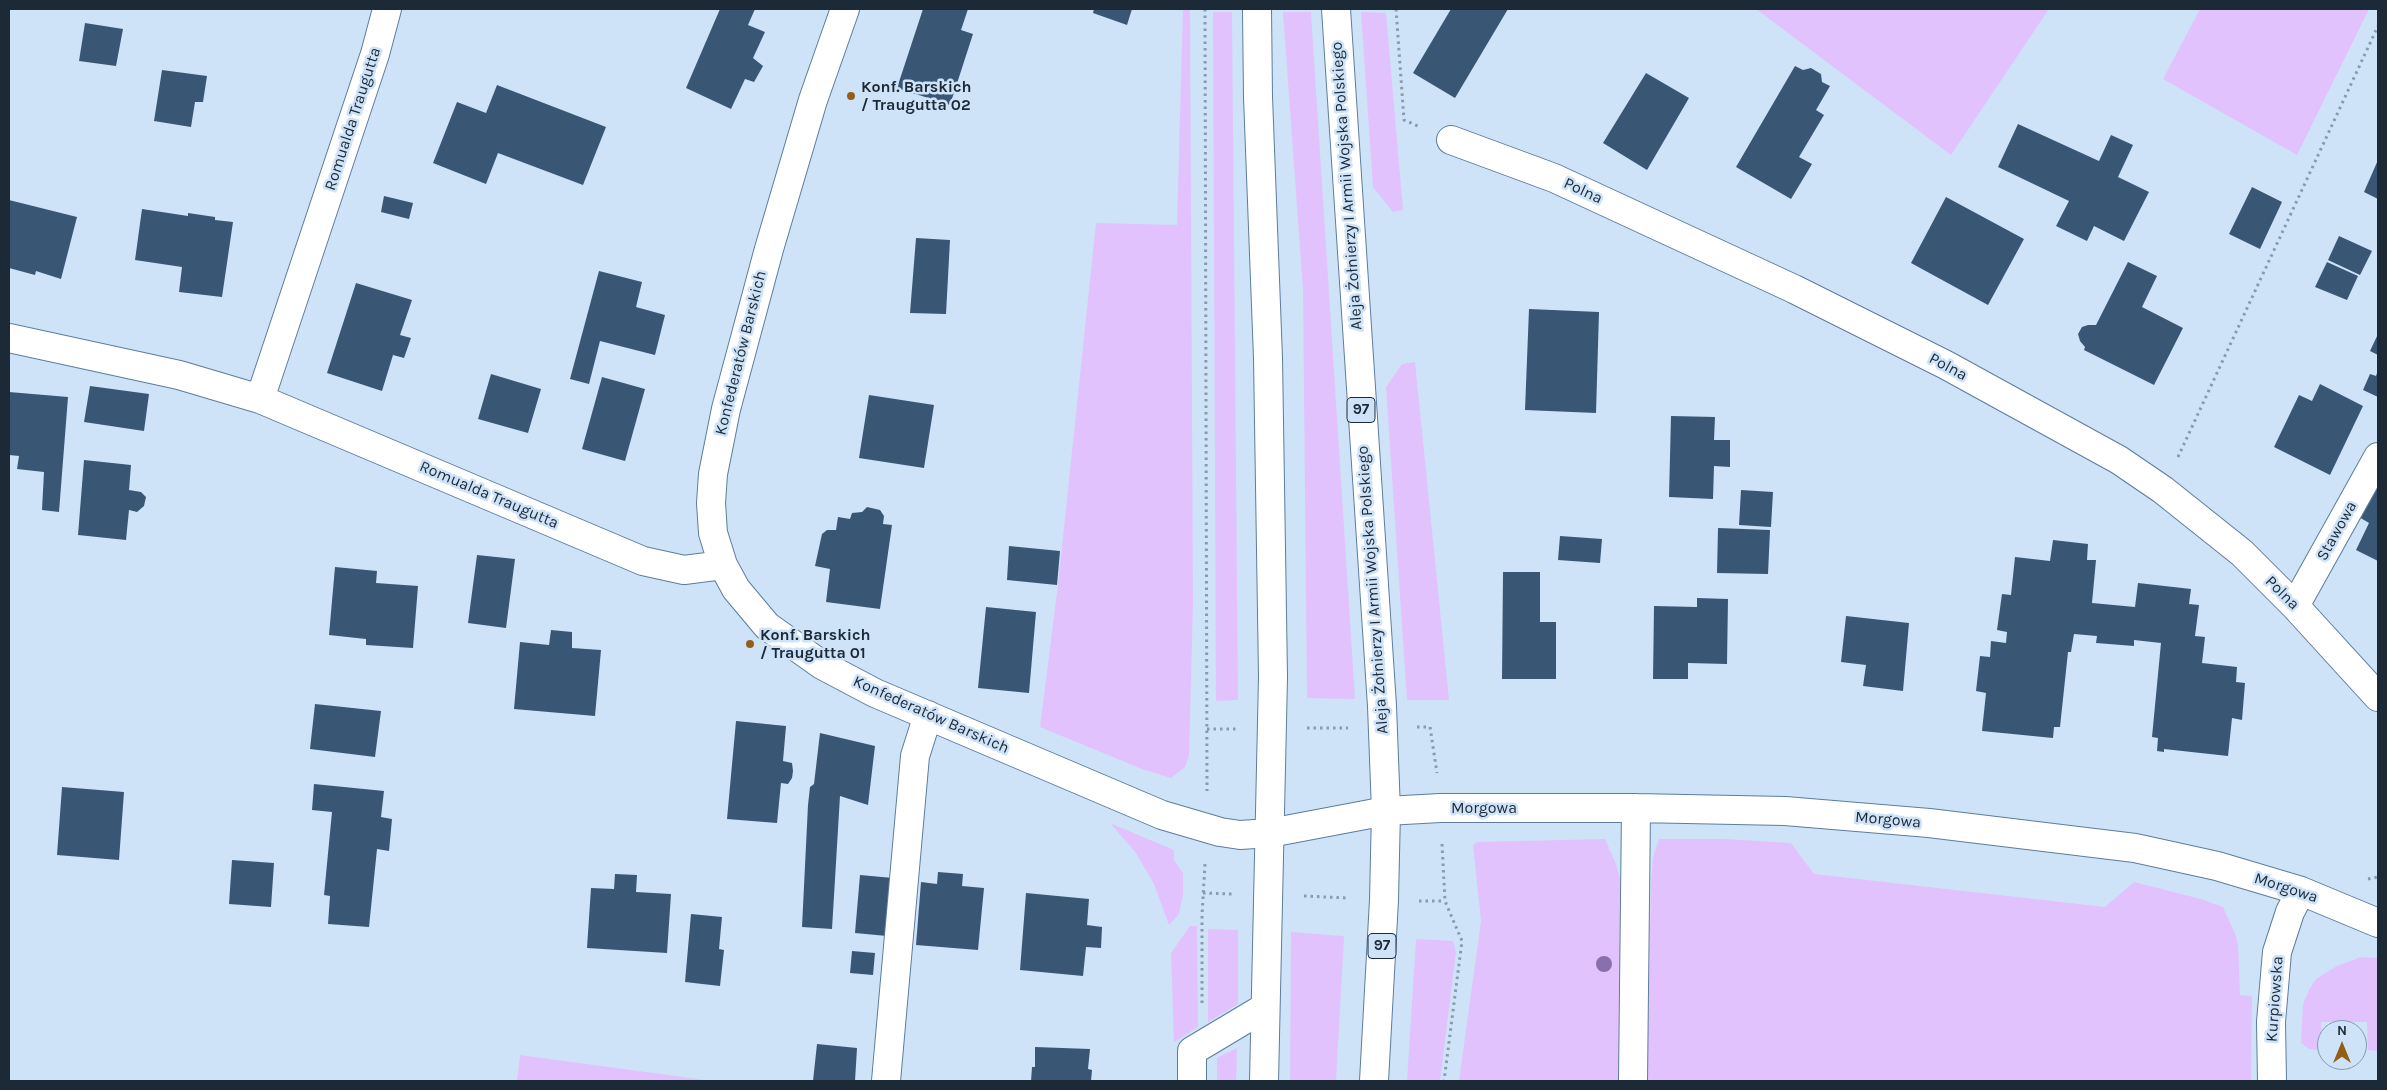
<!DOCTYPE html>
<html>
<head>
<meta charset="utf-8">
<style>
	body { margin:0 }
	#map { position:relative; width:2387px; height:1090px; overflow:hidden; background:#cee3f8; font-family:Karla,sans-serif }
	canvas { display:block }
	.frame { position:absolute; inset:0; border:10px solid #1c2936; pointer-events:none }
	.north { position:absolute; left:2317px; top:1020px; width:50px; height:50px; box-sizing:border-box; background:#cee3f8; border:1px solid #8799aa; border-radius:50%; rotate:0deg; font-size:14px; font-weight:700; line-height:20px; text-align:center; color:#1c2936 }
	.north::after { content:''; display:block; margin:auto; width:18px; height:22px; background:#945f15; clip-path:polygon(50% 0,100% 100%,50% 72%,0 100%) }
</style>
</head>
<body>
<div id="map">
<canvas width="2387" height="1090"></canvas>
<div class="frame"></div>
<div class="north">N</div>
</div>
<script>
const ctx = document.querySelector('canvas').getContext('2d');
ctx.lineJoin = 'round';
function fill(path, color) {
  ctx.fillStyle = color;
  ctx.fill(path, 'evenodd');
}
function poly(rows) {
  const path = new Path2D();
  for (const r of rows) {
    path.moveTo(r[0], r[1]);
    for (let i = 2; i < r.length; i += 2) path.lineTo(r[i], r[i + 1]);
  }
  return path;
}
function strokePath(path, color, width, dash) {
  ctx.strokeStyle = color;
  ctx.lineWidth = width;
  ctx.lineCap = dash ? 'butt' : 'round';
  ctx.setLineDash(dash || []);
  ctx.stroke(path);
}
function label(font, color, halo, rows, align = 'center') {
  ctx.font = font + ' Karla,sans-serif';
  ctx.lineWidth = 5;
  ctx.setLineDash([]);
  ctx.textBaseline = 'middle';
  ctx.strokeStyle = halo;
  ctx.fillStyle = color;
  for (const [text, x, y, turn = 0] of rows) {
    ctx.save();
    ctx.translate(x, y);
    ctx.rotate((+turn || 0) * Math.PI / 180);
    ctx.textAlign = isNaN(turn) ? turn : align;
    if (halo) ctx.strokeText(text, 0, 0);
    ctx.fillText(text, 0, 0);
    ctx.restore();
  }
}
fill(poly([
	[1183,9,1190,9,1193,603,1189,755,1185,767,1171,778,1142,769,1040,727,1058,585,1096,223,1177,225],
	[1756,9,2049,9,1951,155],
	[2200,9,2369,9,2297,155,2163,79],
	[1213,12,1232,12,1238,700,1216,701],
	[1283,12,1311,12,1355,699,1307,698,1303,290],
	[1361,12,1386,13,1403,210,1393,212,1373,187],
	[1415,362,1449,700,1407,700,1386,387,1402,364],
	[1110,823,1174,850,1174,860,1183,873,1183,895,1179,914,1169,925,1154,884,1136,853],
	[1605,839,1616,864,1622,887,1621,1081,1459,1081,1481,921,1473,845,1477,842],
	[1659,839,1725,839,1791,843,1814,874,2105,907,2134,882,2201,899,2223,907,2236,936,2238,946,2240,995,2252,996,2251,1081,1647,1081,1651,882,1653,857],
	[1190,926,1197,926,1198,1027,1174,1042,1171,953],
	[1208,929,1238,930,1238,1004,1208,1022],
	[1291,932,1344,936,1336,1081,1290,1081],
	[1416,939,1453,941,1456,952,1440,1081,1407,1081],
	[2361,957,2378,958,2378,1051,2368,1050,2367,1022,2321,1022,2321,1050,2309,1049,2301,1043,2303,1004,2310,988,2316,979,2337,966],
	[1237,1048,1236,1081,1217,1081,1217,1058],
	[520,1055,712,1081,517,1081]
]), '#e2c2fd');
fill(poly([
	[720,9,755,9,748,25,765,32,753,58,763,66,754,82,745,79,731,109,686,88],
	[923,9,968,9,961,30,973,34,950,105,897,88],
	[1094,9,1132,9,1127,25,1093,13],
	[1451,9,1508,9,1455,98,1413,73],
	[85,23,123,29,116,66,79,61],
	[1795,66,1803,70,1811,68,1821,74,1822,82,1830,86,1816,110,1824,115,1799,157,1812,164,1791,199,1736,167],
	[162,70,207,76,203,102,195,102,191,127,154,121],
	[1646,73,1689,98,1647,170,1603,143],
	[497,85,606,127,583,185,498,153,486,184,433,163,457,102,486,113],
	[2018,124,2099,161,2111,135,2133,145,2118,177,2149,192,2124,241,2094,226,2087,241,2056,226,2069,201,1998,167],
	[2378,160,2378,199,2364,192],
	[2252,187,2282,202,2260,249,2229,234],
	[384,196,413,203,409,219,381,212],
	[1946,197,2024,239,1988,305,1911,263],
	[9,200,77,217,61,279,36,271,35,275,9,268],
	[142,209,188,216,188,213,215,217,215,220,233,222,222,297,179,292,182,267,135,260],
	[2339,236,2372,251,2360,275,2328,260],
	[916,238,950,240,946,314,910,313],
	[2128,262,2157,276,2142,307,2183,328,2154,385,2084,350,2085,347,2080,341,2078,334,2082,327,2088,325,2096,325],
	[2327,262,2358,276,2347,300,2315,287],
	[599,271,642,282,636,307,665,315,655,355,600,341,589,384,570,379],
	[356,283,412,300,400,335,411,338,404,358,393,355,382,391,327,373],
	[1529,309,1599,312,1596,413,1525,410],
	[2378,334,2378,355,2370,351],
	[2378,370,2378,397,2363,390,2370,374,2376,376],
	[491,374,541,389,528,433,478,419],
	[602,377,645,389,625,461,582,449],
	[2320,384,2363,406,2330,475,2274,447,2299,395,2312,401],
	[90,386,149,394,144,431,84,422],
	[9,392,68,397,59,512,42,510,44,472,17,469,19,456,9,455],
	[869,395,934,405,924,468,859,458],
	[1671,416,1715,417,1714,440,1730,440,1730,467,1714,466,1713,499,1669,497],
	[84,460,131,465,129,490,141,492,146,497,144,506,137,512,129,510,126,540,78,535],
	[2378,479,2378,561,2356,550,2369,523,2359,517],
	[1741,490,1773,492,1771,527,1739,525],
	[867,507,880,510,884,516,883,524,892,525,880,609,826,602,830,569,815,566,822,534,827,530,836,530,838,517,850,519,852,513,862,512],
	[1718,528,1770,530,1768,574,1717,573],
	[1560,536,1602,539,1600,563,1558,560],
	[2053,540,2088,544,2087,560,2096,560,2092,603,2135,607,2138,583,2191,589,2189,604,2199,605,2195,636,2205,637,2202,663,2237,667,2236,682,2245,683,2242,720,2232,718,2228,756,2164,749,2164,752,2157,751,2158,738,2152,737,2161,643,2134,640,2134,646,2096,643,2097,636,2074,634,2071,652,2068,652,2060,727,2054,727,2053,738,1982,731,1986,693,1976,691,1980,656,1990,657,1991,641,2006,643,2007,632,1997,630,2002,594,2011,595,2015,557,2050,561],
	[1009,546,1060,551,1057,585,1007,580],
	[477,555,515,559,506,628,468,623],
	[335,567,377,571,376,583,418,586,413,648,366,645,366,639,329,635],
	[1503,572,1540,572,1540,622,1556,622,1556,679,1502,679],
	[1697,598,1728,599,1727,664,1688,663,1688,679,1653,679,1654,606,1697,607],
	[986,607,1036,612,1029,693,978,688],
	[1846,616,1909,623,1903,691,1863,686,1866,665,1841,662],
	[551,630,572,632,572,648,601,650,595,716,514,709,520,642,549,645],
	[315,704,381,711,375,757,310,749],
	[736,721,786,726,783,761,792,763,793,771,792,778,788,784,781,783,777,823,727,819],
	[820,733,875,746,868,805,840,796,832,929,802,927,808,805,810,787,814,784],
	[314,784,384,791,381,817,392,819,389,851,377,849,369,927,328,924,330,896,324,895,332,812,312,810],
	[62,787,124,792,119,860,57,855],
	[232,860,274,863,271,907,229,904],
	[938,872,963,874,962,886,984,888,978,950,916,945,921,882,937,884],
	[615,874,637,875,636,892,671,894,667,953,587,948,591,888,614,889],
	[860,875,893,878,887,936,855,933],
	[1026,893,1089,899,1087,925,1102,927,1101,948,1086,947,1083,976,1020,970],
	[691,914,722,917,719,949,724,950,720,986,685,982],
	[852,951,875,953,873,975,850,973],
	[817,1044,857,1048,855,1081,813,1081],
	[1035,1047,1090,1049,1088,1069,1092,1070,1091,1081,1031,1081,1032,1067,1035,1067]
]), '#395775');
const minor = poly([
	[845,9,813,100,769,249,726,409,713,474,711,503,713,533,723,565,736,589,767,626,822,665,875,693,1162,815,1220,832,1240,835,1270,833,1386,811,1440,808,1636,808,1785,811,1929,823,2135,848,2217,866,2301,891,2378,923],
	[1451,140,1554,178,1794,289,1946,365,2119,460,2163,490,2242,553,2295,606,2378,697],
	[9,338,179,375,260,399,643,561,684,570,723,565],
	[260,399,375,54,387,9],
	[2295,606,2378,457],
	[886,1081,915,756,928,715],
	[1192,1081,1192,1051,1264,1008],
	[1633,1081,1636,808],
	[2272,1081,2271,1022,2277,952,2290,912,2301,891]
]);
const major = poly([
	[1257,9,1258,97,1268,358,1273,677,1264,1081],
	[1336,9,1382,706,1386,811,1384,900,1374,1081]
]);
strokePath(minor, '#5d7d9c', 30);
strokePath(major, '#5d7d9c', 30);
strokePath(poly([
	[1205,9,1207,791],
	[1396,9,1404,120,1418,126],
	[2178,457,2378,26],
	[1417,727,1430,727,1437,773],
	[1307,728,1348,728],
	[1207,729,1236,729],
	[1442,844,1445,901,1462,941,1444,1081],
	[2368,879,2378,877],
	[1203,893,1232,894],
	[1304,896,1347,898],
	[1419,901,1445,901],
	[1202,1003,1202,915,1205,864]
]), '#889aac', 3, [2.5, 4]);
strokePath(minor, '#fff', 28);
strokePath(major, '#fff', 28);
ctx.fillStyle = '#8870ae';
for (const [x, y] of [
	[1604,964]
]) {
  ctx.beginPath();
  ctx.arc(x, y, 8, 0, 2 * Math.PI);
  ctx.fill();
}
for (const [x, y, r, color] of [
	[851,96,5,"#945f15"],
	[750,644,5,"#945f15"]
]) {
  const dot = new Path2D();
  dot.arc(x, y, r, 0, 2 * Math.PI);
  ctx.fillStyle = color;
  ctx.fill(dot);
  strokePath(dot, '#cee3f8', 2);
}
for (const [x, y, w] of [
	[1361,410,28],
	[1382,946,28]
]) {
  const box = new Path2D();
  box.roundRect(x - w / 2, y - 12.5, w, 25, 4);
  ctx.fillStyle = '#cee3f8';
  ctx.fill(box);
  strokePath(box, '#1c2936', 1);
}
label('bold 15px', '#1c2936', null, [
	["97",1361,410],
	["97",1382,946]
]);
label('bold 16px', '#1c2936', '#cee3f8', [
	["Konf. Barskich",861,87],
	["/ Traugutta 02",861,105],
	["Konf. Barskich",760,635],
	["/ Traugutta 01",760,653]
], 'left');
label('16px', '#1c2936', '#cee3f8', [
	["Romualda Traugutta",353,119,-72],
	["Aleja Żołnierzy I Armii Wojska Polskiego",1347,186,-94],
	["Polna",1583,191,25],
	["Konfederatów Barskich",741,353,-76],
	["Polna",1948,367,28],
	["Romualda Traugutta",489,495,23],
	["Stawowa",2337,531,-61],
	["Aleja Żołnierzy I Armii Wojska Polskiego",1373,590,-94],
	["Polna",2282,593,45],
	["Konfederatów Barskich",931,715,24],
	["Morgowa",1484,808],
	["Morgowa",1888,820,5],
	["Morgowa",2286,888,18],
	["Kurpiowska",2275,999,-86]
]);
</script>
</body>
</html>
